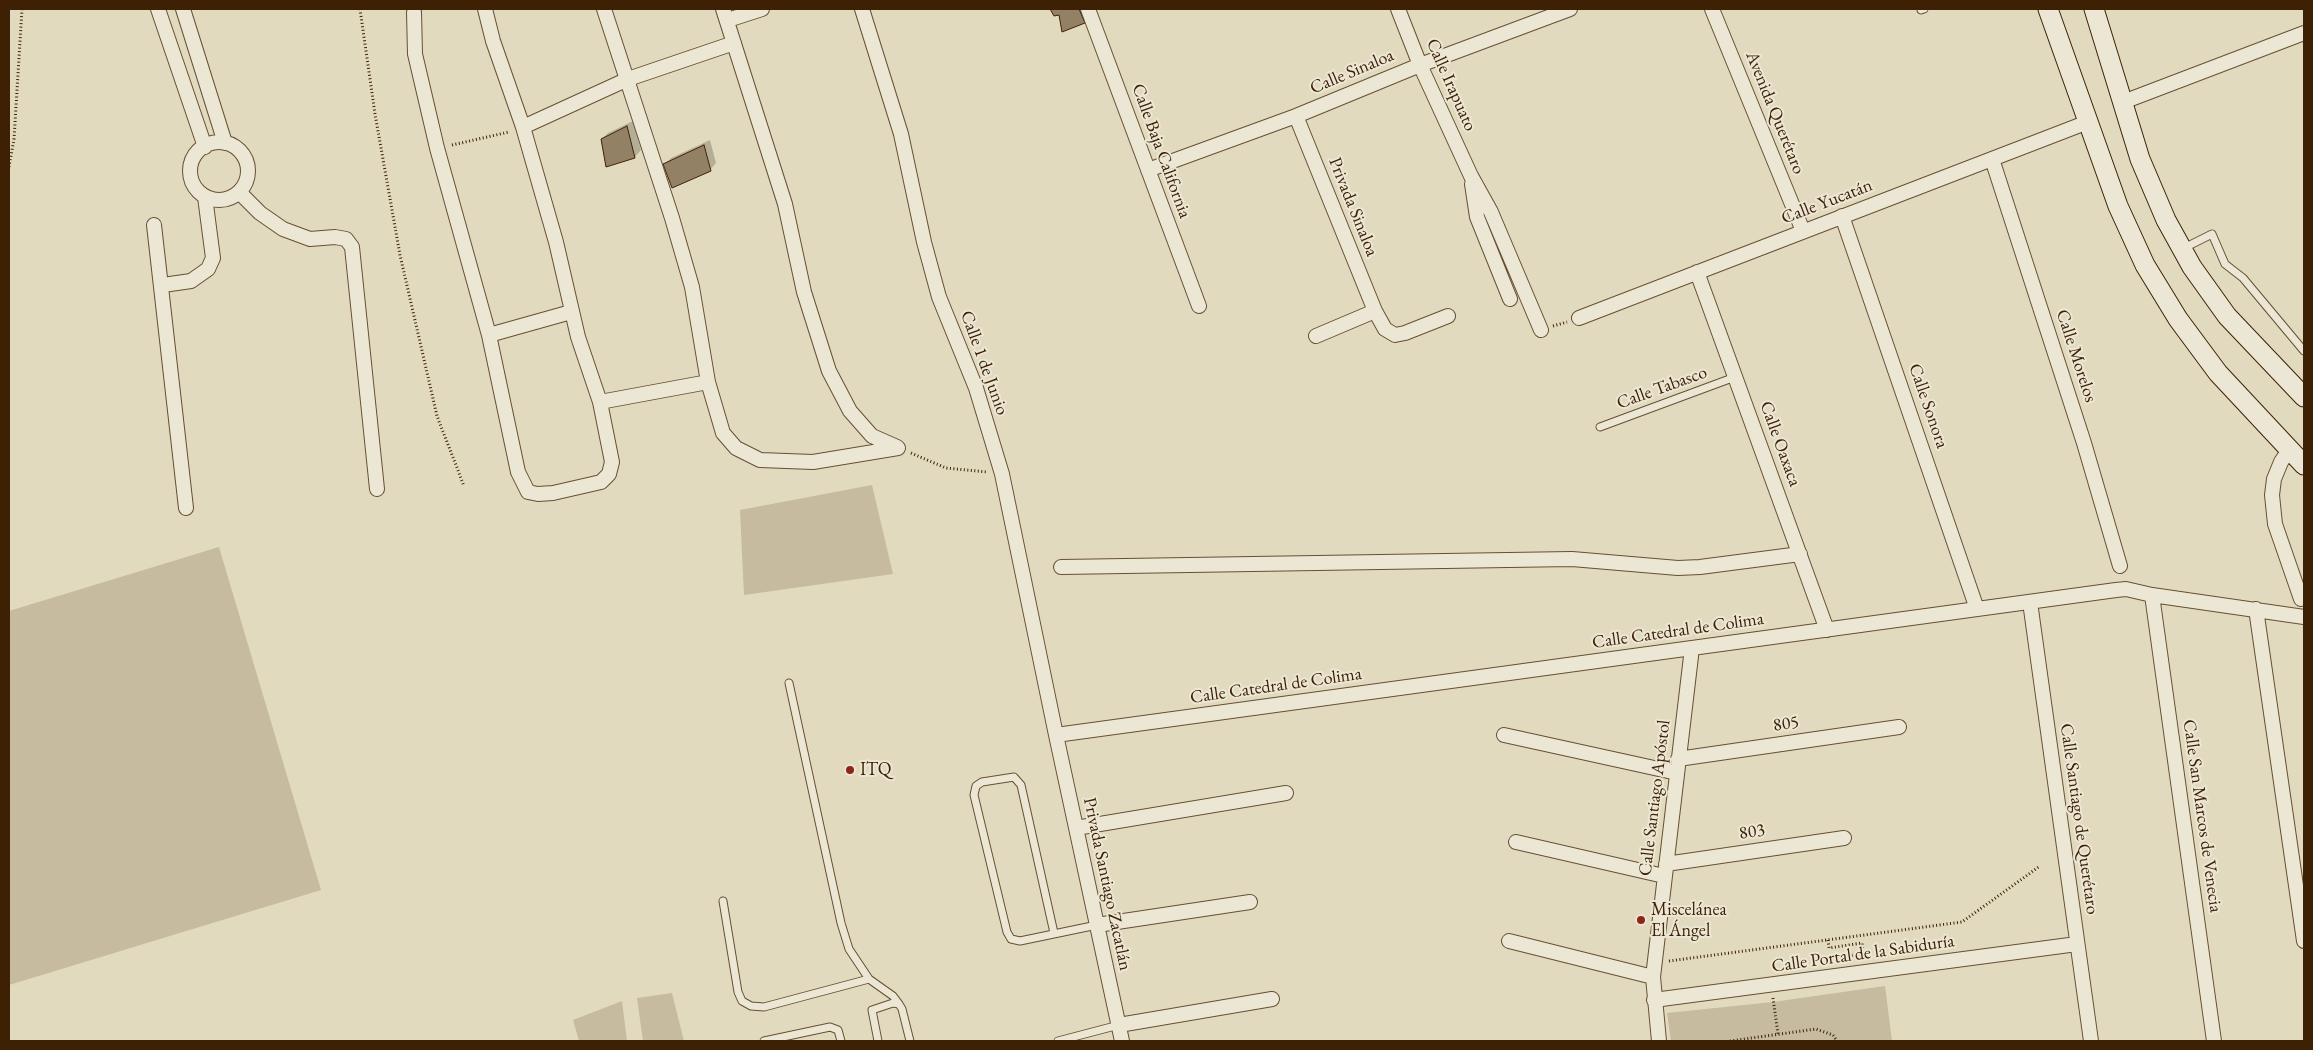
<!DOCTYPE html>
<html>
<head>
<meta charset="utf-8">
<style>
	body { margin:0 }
	#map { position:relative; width:2313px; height:1050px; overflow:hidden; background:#e2dabe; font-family:"EB Garamond",serif }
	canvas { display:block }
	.frame { position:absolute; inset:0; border:10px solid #3e2105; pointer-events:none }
</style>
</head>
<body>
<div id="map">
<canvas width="2313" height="1050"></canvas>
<div class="frame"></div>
</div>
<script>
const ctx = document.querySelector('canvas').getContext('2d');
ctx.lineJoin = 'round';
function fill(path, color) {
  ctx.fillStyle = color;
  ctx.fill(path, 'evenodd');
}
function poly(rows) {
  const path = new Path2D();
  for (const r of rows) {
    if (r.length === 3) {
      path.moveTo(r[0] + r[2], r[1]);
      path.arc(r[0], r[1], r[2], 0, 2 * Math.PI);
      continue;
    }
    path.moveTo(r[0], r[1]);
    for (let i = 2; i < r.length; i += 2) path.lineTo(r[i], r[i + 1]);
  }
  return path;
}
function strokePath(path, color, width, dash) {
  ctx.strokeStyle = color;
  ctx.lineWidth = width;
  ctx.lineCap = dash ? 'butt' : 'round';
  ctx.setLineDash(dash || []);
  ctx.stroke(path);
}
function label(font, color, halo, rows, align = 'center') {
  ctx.font = font + ' "EB Garamond",serif';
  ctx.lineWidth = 4;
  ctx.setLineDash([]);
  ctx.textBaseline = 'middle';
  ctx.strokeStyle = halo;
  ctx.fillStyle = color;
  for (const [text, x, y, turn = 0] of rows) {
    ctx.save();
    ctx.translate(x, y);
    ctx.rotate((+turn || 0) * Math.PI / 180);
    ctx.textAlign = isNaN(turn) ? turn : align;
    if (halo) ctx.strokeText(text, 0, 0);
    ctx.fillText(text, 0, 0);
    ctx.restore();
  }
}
fill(poly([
	[872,485,893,574,744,595,740,510],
	[219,547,321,890,9,985,9,611],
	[1885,986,1892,1041,1671,1041,1667,1013,1773,1002],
	[672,993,684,1041,643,1041,637,998],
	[622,1001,627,1041,579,1041,573,1020]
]), '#c6bb9f');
fill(poly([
	[1052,9,1087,9,1090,16,1084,22,1060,13,1054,15],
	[633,121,641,150,635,157,602,139,608,133],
	[710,140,716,163,710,170,665,164,671,158]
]), '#0003');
const building = poly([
	[1050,9,1079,9,1085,23,1062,32,1059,15,1054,16,1050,9],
	[627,126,635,158,606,167,601,139,627,126],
	[704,145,711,171,672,188,663,164,704,145]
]);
fill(building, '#938165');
strokePath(building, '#3e2105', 1);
const service = poly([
	[1921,10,1924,9],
	[2182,249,2212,234,2225,264,2243,278,2304,351],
	[1600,427,1735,377],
	[789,683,841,923,849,949,869,979,893,996,899,1004],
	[723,901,738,992,742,1001,751,1006,764,1007,869,979],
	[1054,933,1021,785,1014,777,982,782,976,786,974,795,1007,932,1011,939,1020,941,1097,925],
	[764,1041,830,1027,838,1030,841,1041],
	[878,1041,872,1010,893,1003,899,1004,902,1009,910,1041],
	[1058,1041,1119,1025]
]);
const minor = poly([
	[158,9,205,147],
	[183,9,225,143],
	[604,9,672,218,692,287,708,382,723,433,736,448,760,460,813,462,898,448],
	[723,9,785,204,804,292,829,371,850,411,872,436,897,447],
	[862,9,901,134,924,242,939,297,976,388,1002,474,1056,735,1122,1041],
	[1088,9,1199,306],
	[1398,9,1420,65,1471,176,1491,212,1541,330],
	[1712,9,1803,231],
	[414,12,415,54,437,148,489,335,518,472,528,492,538,494,553,493,601,482,609,474,612,462,600,402,578,337,556,242,523,127,493,41,485,9],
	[728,20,762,9],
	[2123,102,2304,33],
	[1296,116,1375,311,1385,329,1395,335,1405,333,1448,316],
	[523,127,628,79,734,43],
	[219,171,29],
	[1992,159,2084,443,2120,566],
	[1148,170,1296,116,1420,65,1570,9],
	[1472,184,1477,217,1510,299],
	[239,192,260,213,283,229,310,239,335,237,346,239,352,247,377,489],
	[1842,216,1977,609],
	[154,225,186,508],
	[1697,272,1827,630],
	[163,285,191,281,208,269,213,258,205,197],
	[1579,318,2088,122],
	[489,335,571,312],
	[1316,336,1375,311],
	[600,402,708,382],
	[2289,450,2281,462,2274,479,2272,495,2275,524,2301,599],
	[1061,567,1572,559,1678,568,1700,567,1800,554],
	[2152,595,2214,1041],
	[2030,602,2091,1041],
	[2256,609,2304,941],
	[1056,735,2116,590,2126,589,2152,595,2304,617],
	[1504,735,1677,773],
	[1678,759,1899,727],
	[1076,828,1286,793],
	[1516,842,1664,876],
	[1666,864,1844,838],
	[1097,925,1250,902],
	[1509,941,1653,977],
	[1654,1000,2077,944],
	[1119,1025,1272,999],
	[1659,1041,1653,977,1692,648]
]);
const secondary = poly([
	[2048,9,2118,206,2145,265,2178,319,2218,373,2304,465],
	[2094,9,2140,159,2166,220,2192,267,2227,316,2304,397]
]);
strokePath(service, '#674f33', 9);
strokePath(minor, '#674f33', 16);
strokePath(secondary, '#3e2105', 21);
strokePath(poly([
	[360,9,375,114,400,255,437,416,464,486],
	[452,145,509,132],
	[9,167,14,139,22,9],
	[1553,326,1567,322],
	[911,453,946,468,987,472],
	[1828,940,1829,948,1862,943,1863,954,1829,958,1830,962],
	[1669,961,1962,922,2040,866],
	[1773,998,1778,1034],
	[1730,1041,1816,1029,1833,1035,1837,1041]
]), '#3e2105', 3, [1, 2.5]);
strokePath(service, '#ece7d5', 7);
strokePath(minor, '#ece7d5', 14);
strokePath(secondary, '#ece7d5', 19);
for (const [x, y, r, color] of [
	[850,770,5,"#8f2418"],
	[1641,920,5,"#8f2418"]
]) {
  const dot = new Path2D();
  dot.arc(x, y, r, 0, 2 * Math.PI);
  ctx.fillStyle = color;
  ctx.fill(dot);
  strokePath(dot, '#ece7d5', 2);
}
label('18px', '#3e2105', '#ece7d5', [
	["Calle Sinaloa",1352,72,-23],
	["Calle Irapuato",1451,85,66],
	["Avenida Querétaro",1775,113,68],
	["Calle Baja California",1161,151,70],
	["Calle Yucatán",1827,202,-21],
	["Privada Sinaloa",1353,207,68],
	["Calle Morelos",2076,356,72],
	["Calle 1 de Junio",984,363,70],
	["Calle Tabasco",1662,388,-20],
	["Calle Sonora",1928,406,71],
	["Calle Oaxaca",1780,444,70],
	["Calle Catedral de Colima",1678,631,-8],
	["Calle Catedral de Colima",1276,686,-8],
	["805",1786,724,-8],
	["Calle Santiago Apóstol",1655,798,-83],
	["Calle San Marcos de Venecia",2202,816,82],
	["Calle Santiago de Querétaro",2079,819,82],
	["803",1752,832,-8],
	["Privada Santiago Zacatlán",1107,884,78],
	["Calle Portal de la Sabiduría",1863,954,-8]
]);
label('18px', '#3e2105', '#ece7d5', [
	["ITQ",860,770],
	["Miscelánea",1651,910],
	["El Ángel",1651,931]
], 'left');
</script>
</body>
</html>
